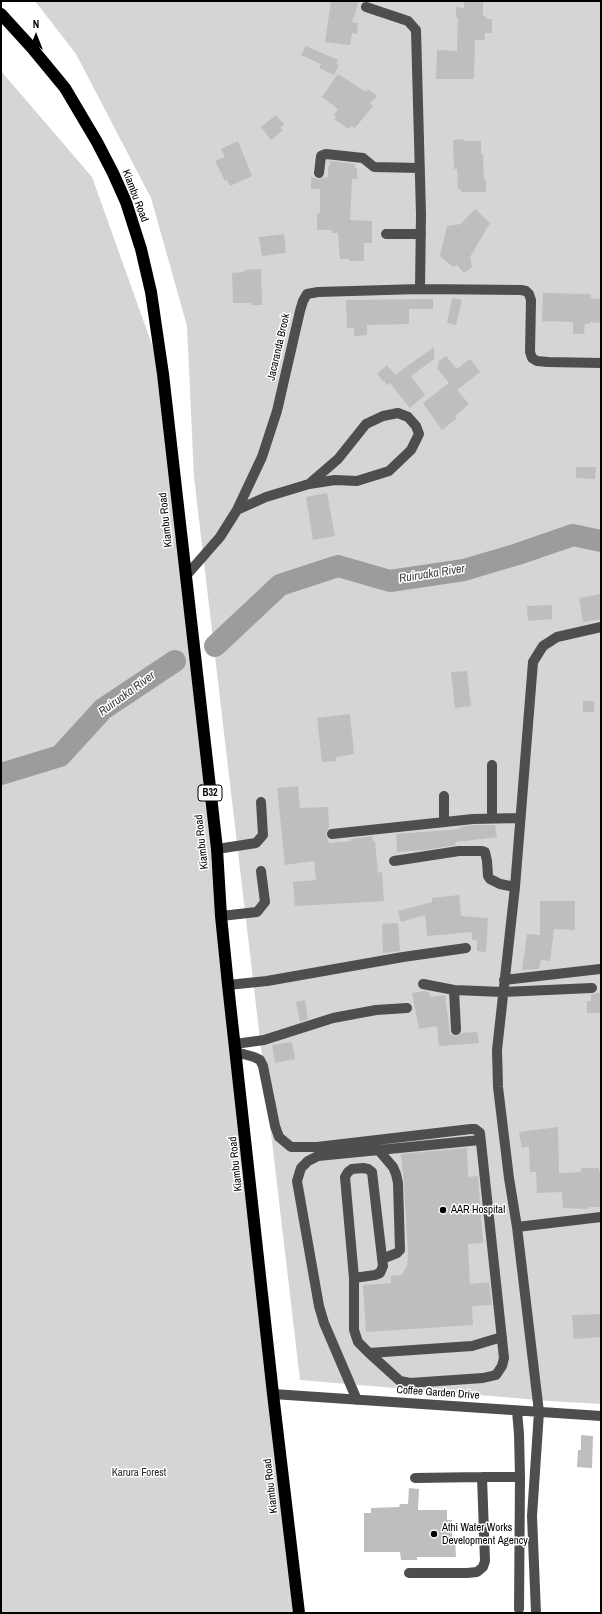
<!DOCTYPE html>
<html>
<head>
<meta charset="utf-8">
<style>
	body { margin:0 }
	#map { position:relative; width:602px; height:1614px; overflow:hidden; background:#fff; font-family:"Archivo Narrow",sans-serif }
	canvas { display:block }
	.frame { position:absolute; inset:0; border:2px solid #000; pointer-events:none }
	.north { position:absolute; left:16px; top:16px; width:40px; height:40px; -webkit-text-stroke:3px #fff; paint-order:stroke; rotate:0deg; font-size:11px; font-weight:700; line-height:16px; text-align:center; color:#000 }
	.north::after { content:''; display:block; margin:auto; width:14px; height:18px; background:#000; clip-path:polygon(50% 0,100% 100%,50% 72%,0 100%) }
</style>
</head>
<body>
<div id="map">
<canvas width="602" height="1614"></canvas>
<div class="frame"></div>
<div class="north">N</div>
</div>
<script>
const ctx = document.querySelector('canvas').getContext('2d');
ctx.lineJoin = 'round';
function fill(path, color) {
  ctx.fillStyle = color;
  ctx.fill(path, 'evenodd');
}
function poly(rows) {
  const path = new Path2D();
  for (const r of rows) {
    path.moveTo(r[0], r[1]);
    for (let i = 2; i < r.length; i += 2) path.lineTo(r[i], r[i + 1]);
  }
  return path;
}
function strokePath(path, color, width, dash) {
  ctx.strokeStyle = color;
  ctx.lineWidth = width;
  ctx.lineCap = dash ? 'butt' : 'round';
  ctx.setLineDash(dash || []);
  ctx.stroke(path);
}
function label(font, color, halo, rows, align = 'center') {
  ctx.font = font + ' "Archivo Narrow",sans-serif';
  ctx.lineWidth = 3;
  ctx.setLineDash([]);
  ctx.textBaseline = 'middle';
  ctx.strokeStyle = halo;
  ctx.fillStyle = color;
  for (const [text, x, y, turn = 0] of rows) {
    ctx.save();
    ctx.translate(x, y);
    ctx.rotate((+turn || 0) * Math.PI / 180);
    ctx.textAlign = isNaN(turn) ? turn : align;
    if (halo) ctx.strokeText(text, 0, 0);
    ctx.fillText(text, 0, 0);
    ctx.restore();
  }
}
fill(poly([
	[35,1,601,1,601,1404,550,1401,300,1380,194,477,187,326,151,198,76,54],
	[1,71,92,177,160,367,293,1613,1,1613]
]), '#d5d5d5');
strokePath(poly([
	[215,646,280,585,338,566,390,581,464,570,518,554,573,535,601,541],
	[1,774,60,756,103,709,175,661]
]), '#9c9c9c', 22);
fill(poly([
	[331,1,359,1,352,22,358,23,357,34,352,33,350,45,325,42],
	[464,1,483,1,483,16,486,16,486,19,492,19,492,33,485,33,485,40,475,40,474,79,436,79,437,50,457,51,458,17,456,17,456,7,464,8],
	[306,46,338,60,336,64,339,65,334,75,319,68,321,64,301,55],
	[338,74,366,92,368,89,377,96,370,103,373,106,355,128,351,126,349,129,334,119,336,117,334,115,338,109,322,97],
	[276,115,284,124,280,128,283,130,271,140,261,127],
	[464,139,464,141,481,141,481,154,483,154,484,180,486,180,486,192,461,192,461,189,458,189,457,169,454,169,453,140],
	[238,141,252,176,230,186,227,180,225,181,215,161,225,157,221,149],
	[330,161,355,164,355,168,357,168,357,179,352,179,350,220,372,221,372,243,364,243,364,261,349,261,349,259,340,259,338,233,332,233,332,230,317,230,317,213,320,213,320,189,311,189,311,177,319,179,328,177,328,166,330,166],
	[475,209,490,223,470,257,472,267,464,273,457,265,453,267,440,256,447,226,461,224],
	[284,234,286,253,262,256,259,237],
	[261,269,262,305,251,305,251,303,233,303,232,273,244,272,244,270],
	[543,293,591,294,591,298,601,299,601,323,590,322,590,324,585,324,584,334,573,334,573,322,542,321],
	[452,298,462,300,456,325,447,323],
	[433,299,433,309,409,309,409,324,367,325,367,335,354,336,354,328,347,328,346,300],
	[434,347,434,359,411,376,425,395,410,408,390,383,387,385,377,374,387,365,395,375],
	[446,356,457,369,470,359,480,372,457,390,469,404,455,416,457,418,442,430,423,403,449,383,437,368,439,361],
	[576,467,596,467,595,479,576,478],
	[327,493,335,536,313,540,306,497],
	[600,594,601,619,583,622,579,598],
	[552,605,552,619,528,621,527,606],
	[467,671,471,706,455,708,451,672],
	[583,701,594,701,594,712,583,712],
	[350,714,354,754,336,757,336,761,322,762,317,718],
	[298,786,300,808,328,807,329,828,326,834,329,843,351,841,351,839,372,836,373,841,375,841,378,873,382,872,384,901,295,906,293,882,316,880,314,861,285,865,277,788],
	[473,825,495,825,497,837,455,842,456,845,425,850,397,852,396,834,461,829,460,827],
	[459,895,461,916,488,918,486,952,477,951,477,940,472,940,472,932,427,936,425,915,401,922,398,911,432,902,432,898],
	[540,901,575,901,575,930,554,929,550,961,541,960,539,969,522,970,527,934,540,935],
	[398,923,400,951,383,953,382,924],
	[424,991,429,992,430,997,445,995,450,1034,457,1036,462,1033,477,1032,479,1043,439,1046,437,1026,419,1029,412,993],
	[596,993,601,993,601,1013,587,1013,587,1001,591,1001,591,995],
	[305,1000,308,1019,300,1022,296,1002],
	[292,1042,295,1059,275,1063,272,1045],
	[558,1127,559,1173,581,1172,581,1168,599,1168,599,1171,601,1171,601,1207,589,1207,589,1209,563,1208,562,1192,537,1193,536,1172,530,1172,529,1146,522,1148,519,1132],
	[467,1148,468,1177,478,1176,483,1243,468,1244,470,1284,489,1282,492,1305,472,1306,473,1325,366,1332,363,1285,391,1283,391,1276,402,1275,407,1266,408,1255,404,1183,401,1154],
	[601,1314,601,1337,574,1339,572,1315],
	[581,1435,593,1436,592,1468,577,1467,578,1450,581,1450],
	[409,1488,419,1489,418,1510,447,1510,447,1520,452,1520,452,1539,455,1539,456,1557,417,1557,417,1560,401,1560,400,1552,364,1552,364,1513,371,1513,371,1508,399,1507,400,1504,408,1504]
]), '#bebebe');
strokePath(poly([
	[319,173,321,156,326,154,363,158,374,167,420,168],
	[386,234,421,234],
	[420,289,521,290,526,291,529,294,531,300,530,352,532,358,537,361,548,362,601,363],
	[237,510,266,497,309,484,338,459,366,424,383,416,398,413,408,417,416,426,419,434,411,450,389,471,357,481,335,480,309,484],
	[185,577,220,537,237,510,262,457,277,411,300,311,303,301,307,294,318,292,420,289,421,214,416,30,408,21,366,7],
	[492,765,492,818],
	[444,796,444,822],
	[332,834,473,819,520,818],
	[217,849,256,843,263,835,261,802],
	[394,861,459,851,482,851,485,852,487,861,488,876,490,879,500,884,515,887],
	[221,916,257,912,265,902,261,871],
	[504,980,600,969],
	[423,984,454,990,503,992,592,988],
	[228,985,267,981,403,957,466,948],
	[454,990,456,1030],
	[235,1044,264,1040,333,1018,376,1010,407,1008],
	[236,1052,254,1057,260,1060,263,1066,275,1126,279,1137,291,1147,317,1147,471,1129,475,1129,480,1133,504,1358,502,1366,496,1375,483,1378,410,1383,400,1381,369,1353],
	[375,1146,393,1167,396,1174,398,1183,400,1250,397,1253,382,1259],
	[517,1227,601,1217],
	[354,1278,375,1275,380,1273,383,1266,372,1172,368,1169,363,1168,352,1169,348,1172,345,1177,354,1278,354,1330,358,1342,369,1353,472,1346,502,1337],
	[273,1394,601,1416],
	[357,1400,324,1323,319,1306,297,1181,301,1168,308,1161,318,1156,480,1140],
	[517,1411,519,1434,520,1477,519,1609],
	[415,1478,482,1477],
	[409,1573,467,1573,477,1572,483,1567,485,1561,482,1477,520,1477],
	[536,1613,532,1516,539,1412,517,1227,509,1178,498,1087,497,1050,515,887,533,662,543,646,557,637,601,627]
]), '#4e4e4e', 10);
strokePath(poly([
	[1,14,32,48,65,88,97,142,113,173,126,202,141,249,151,292,163,374,217,849,221,916,228,985,273,1394,299,1613]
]), '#000', 12);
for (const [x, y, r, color] of [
	[443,1210,4,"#000"],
	[434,1534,4,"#000"]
]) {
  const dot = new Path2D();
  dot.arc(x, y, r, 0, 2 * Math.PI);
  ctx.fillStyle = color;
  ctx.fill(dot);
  strokePath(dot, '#fff', 1.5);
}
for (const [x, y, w] of [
	[210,793,24]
]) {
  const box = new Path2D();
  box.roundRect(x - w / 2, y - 8, w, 16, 3);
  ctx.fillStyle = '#fff';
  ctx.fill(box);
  strokePath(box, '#000', 1);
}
label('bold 10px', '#000', null, [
	["B32",210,793]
]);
label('11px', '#000', '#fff', [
	["Kiambu Road",135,196,69],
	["Jacaranda Brook",279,347,-77],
	["Kiambu Road",166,520,-96],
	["Kiambu Road",202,842,-96],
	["Kiambu Road",236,1164,-96],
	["Coffee Garden Drive",438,1393,4],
	["Kiambu Road",271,1486,-97]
]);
label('11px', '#000', '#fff', [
	["AAR Hospital",451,1210],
	["Athi Water Works",442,1528],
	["Development Agency",442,1541]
], 'left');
label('11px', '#2c2c2c', '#fff', [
	["Karura Forest",139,1473]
]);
label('italic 12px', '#3d3d3d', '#fff', [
	["Ruiruaka River",432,574,-9],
	["Ruiruaka River",127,694,-36]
]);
</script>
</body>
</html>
